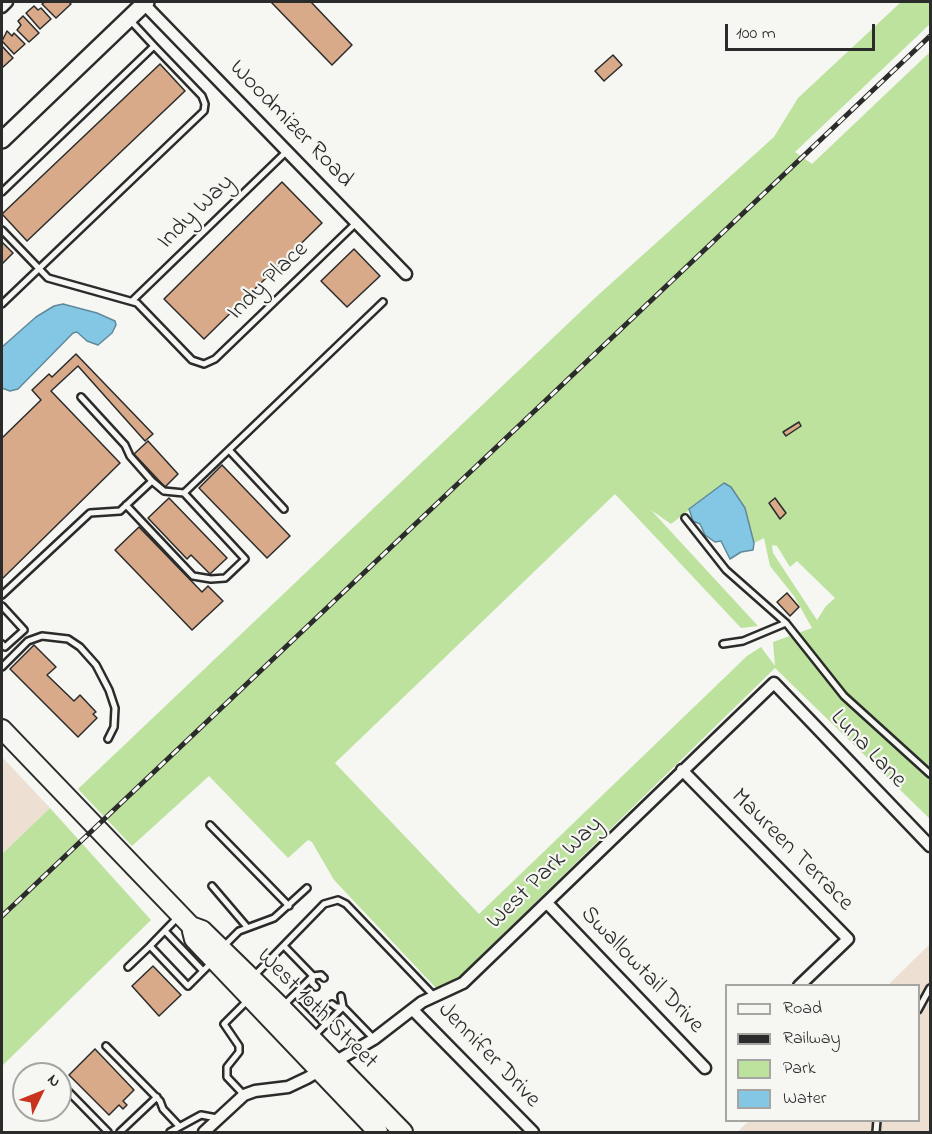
<!DOCTYPE html>
<html>
<head>
<meta charset="utf-8">
<style>
	body { margin:0 }
	#map { position:relative; width:932px; height:1134px; overflow:hidden; background:#f6f6f2; font-family:"Indie Flower",sans-serif }
	canvas { display:block }
	.frame { position:absolute; inset:0; border:3px solid #2b2b2b; pointer-events:none }
	.legend { position:absolute; left:725px; top:984px; width:195px; height:138px; box-sizing:border-box; background:#f6f6f2; border:2px solid #a5a5a2; margin:0; padding:8px 10px; list-style:none; font-size:18px; color:#2b2b2b }
	.legend li { display:flex; align-items:center; gap:12px; height:30px }
	.legend b { width:30px; border:2px solid #a5a5a2 }
	.north { position:absolute; left:12px; top:1062px; width:60px; height:60px; box-sizing:border-box; background:#f6f6f2; border:2px solid #a5a5a2; border-radius:50%; rotate:47deg; font-size:16px; font-weight:700; line-height:24px; text-align:center; color:#2b2b2b }
	.north::after { content:''; display:block; margin:auto; width:21px; height:27px; background:#c8321e; clip-path:polygon(50% 0,100% 100%,50% 72%,0 100%) }
	.scale { position:absolute; left:725px; top:24px; width:150px; height:27px; box-sizing:border-box; border:3px solid #2b2b2b; border-top:0; padding-left:8px; font-size:18px; line-height:21px; white-space:nowrap; color:#2b2b2b; -webkit-text-stroke:4px #f6f6f2; paint-order:stroke }
</style>
</head>
<body>
<div id="map">
<canvas width="932" height="1134"></canvas>
<div class="frame"></div>
<ul class="legend">
<li><b style="height:8px;background:#f6f6f2"></b>Road</li>
<li><b style="height:8px;background:#2b2b2b"></b>Railway</li>
<li><b style="height:16px;background:#bce29d"></b>Park</li>
<li><b style="height:16px;background:#84c7e5"></b>Water</li>
</ul>
<div class="north">N</div>
<div class="scale">100 m</div>
</div>
<script>
const ctx = document.querySelector('canvas').getContext('2d');
ctx.lineJoin = 'round';
function fill(path, color) {
  ctx.fillStyle = color;
  ctx.fill(path, 'evenodd');
}
function poly(rows) {
  const path = new Path2D();
  for (const r of rows) {
    path.moveTo(r[0], r[1]);
    for (let i = 2; i < r.length; i += 2) path.lineTo(r[i], r[i + 1]);
  }
  return path;
}
function strokePath(path, color, width, dash) {
  ctx.strokeStyle = color;
  ctx.lineWidth = width;
  ctx.lineCap = dash ? 'butt' : 'round';
  ctx.setLineDash(dash || []);
  ctx.stroke(path);
}
function label(font, color, halo, rows, align = 'center') {
  ctx.font = font + ' "Indie Flower",sans-serif';
  ctx.lineWidth = 4.5;
  ctx.setLineDash([]);
  ctx.textBaseline = 'middle';
  ctx.strokeStyle = halo;
  ctx.fillStyle = color;
  for (const [text, x, y, turn = 0] of rows) {
    ctx.save();
    ctx.translate(x, y);
    ctx.rotate((+turn || 0) * Math.PI / 180);
    ctx.textAlign = isNaN(turn) ? turn : align;
    if (halo) ctx.strokeText(text, 0, 0);
    ctx.fillText(text, 0, 0);
    ctx.restore();
  }
}
fill(poly([
	[2,757,50,808,2,854],
	[930,944,930,1132,737,1132,749,1121,918,1120,918,986,888,985]
]), '#eddfd2');
fill(poly([
	[901,2,930,2,930,24,795,152,812,164,930,52,930,819,775,668,459,977,437,989,334,880,312,842,308,840,288,858,209,776,132,846,78,789,596,297,774,137,798,98],
	[724,483,748,519,754,543,764,538,770,566,794,596,812,628,773,642,775,666,761,647,747,656,479,914,335,763,615,494,741,628,758,626,651,510,671,524],
	[772,545,777,546,790,567,797,561,835,598,826,606,817,620,773,553],
	[50,808,151,920,2,1066,2,854]
]), '#bce29d');
const water = poly([
	[63,304,97,313,115,321,116,325,112,333,98,345,87,341,77,332,73,333,18,389,10,391,2,388,2,347,36,317,54,306,63,304],
	[724,483,731,487,745,508,754,543,753,550,741,552,730,559,721,541,715,542,705,535,700,524,693,521,689,509,724,483]
]);
fill(water, '#84c7e5');
strokePath(water, '#60899b', 1.5);
const building = poly([
	[45,2,69,2,71,4,56,18,42,4,45,2],
	[271,2,311,2,352,45,332,65,271,2],
	[34,6,38,10,41,8,51,19,40,29,26,13,34,6],
	[23,16,39,33,29,42,17,30,21,25,18,21,23,16],
	[7,31,12,36,14,33,25,44,14,54,2,41,7,31],
	[2,46,13,58,2,68,2,46],
	[613,55,622,65,604,81,595,71,613,55],
	[160,64,185,91,27,241,2,214,160,64],
	[282,182,322,223,204,339,164,299,282,182],
	[2,242,13,253,2,264,2,242],
	[354,249,380,276,347,307,321,281,354,249],
	[76,354,153,434,145,441,78,366,51,391,120,463,2,579,2,438,41,400,32,390,49,374,52,377,76,354],
	[799,422,801,426,786,436,783,432,799,422],
	[148,441,178,474,165,487,134,454,148,441],
	[222,465,290,536,267,558,199,488,222,465],
	[169,498,227,558,210,574,191,555,187,559,148,518,169,498],
	[775,498,786,513,780,519,769,503,775,498],
	[139,527,202,592,208,586,223,601,192,630,115,550,139,527],
	[787,593,799,607,790,616,777,602,787,593],
	[34,645,56,667,47,675,74,701,80,695,96,712,93,714,97,718,78,737,10,669,34,645],
	[153,966,181,995,159,1016,132,986,153,966],
	[95,1049,134,1090,123,1101,127,1105,123,1109,119,1105,109,1115,69,1075,95,1049]
]);
fill(building, '#d8aa89');
strokePath(building, '#2b2b2b', 1.5);
const service = poly([
	[129,19,154,46],
	[2,192,154,46,202,96,205,104,204,111,2,304],
	[2,230,48,278,137,303,192,360,204,364,215,359,356,223],
	[132,301,287,151],
	[229,450,284,509],
	[152,481,164,491,184,493],
	[126,505,193,576,211,579,225,578,245,559,184,493,383,302],
	[685,518,726,570,786,623,844,696,930,774],
	[2,595,90,513,120,511,152,481,130,456,125,445,81,397],
	[2,606,24,630,5,647,2,644],
	[723,644,743,641,786,623],
	[2,667,28,641,42,636,68,639,80,647,96,665,109,690,115,708,114,727,108,739],
	[210,825,289,906],
	[212,886,247,927],
	[178,917,150,946,188,986,211,963],
	[165,931,203,971],
	[224,946,239,931,274,918,307,888],
	[284,946,313,976,312,983,316,987],
	[128,967,150,946],
	[254,976,324,904,338,900,346,904,434,996],
	[296,994,326,1025],
	[332,1004,336,1007,343,1007,341,996],
	[283,1006,313,976,321,975,324,978],
	[918,1010,930,988],
	[314,1036,343,1007,374,1039],
	[106,1046,160,1101,163,1109,179,1126],
	[64,1087,108,1132],
	[244,1095,227,1077,227,1067,239,1052,239,1046,224,1024,248,1000],
	[120,1132,157,1097],
	[170,1132,201,1115,217,1118],
	[876,1132,877,1120]
]);
const minor = poly([
	[144,4,406,274],
	[2,7,7,2],
	[682,770,848,939,799,986],
	[547,903,705,1068],
	[413,1010,533,1132],
	[204,1132,244,1095,255,1091,288,1087,307,1078,374,1039,422,1002,463,983,774,683,930,846]
]);
const secondary = poly([
	[2,140,146,2]
]);
const primary = poly([
	[2,729,191,926,202,930,281,1007,403,1132],
	[192,931,194,939,378,1132]
]);
strokePath(service, '#2b2b2b', 10);
strokePath(minor, '#2b2b2b', 15);
strokePath(secondary, '#2b2b2b', 20);
strokePath(primary, '#2b2b2b', 22);
strokePath(service, '#f6f6f2', 5);
strokePath(minor, '#f6f6f2', 10);
strokePath(secondary, '#f6f6f2', 15);
strokePath(primary, '#f6f6f2', 18);
const rail = poly([
	[2,916,930,36]
]);
strokePath(rail, '#2b2b2b', 5);
strokePath(rail, '#f6f6f2', 3, [9]);
label('24px', '#2b2b2b', '#f6f6f2', [
	["Woodmizer Road",290,125,46],
	["Indy Way",197,213,-44],
	["Indy Place",269,282,-44],
	["Luna Lane",867,750,46],
	["Maureen Terrace",791,851,45],
	["West Park Way",546,874,-44],
	["Swallowtail Drive",641,971,46],
	["West 10th Street",316,1010,45],
	["Jennifer Drive",488,1056,46]
]);
</script>
</body>
</html>
